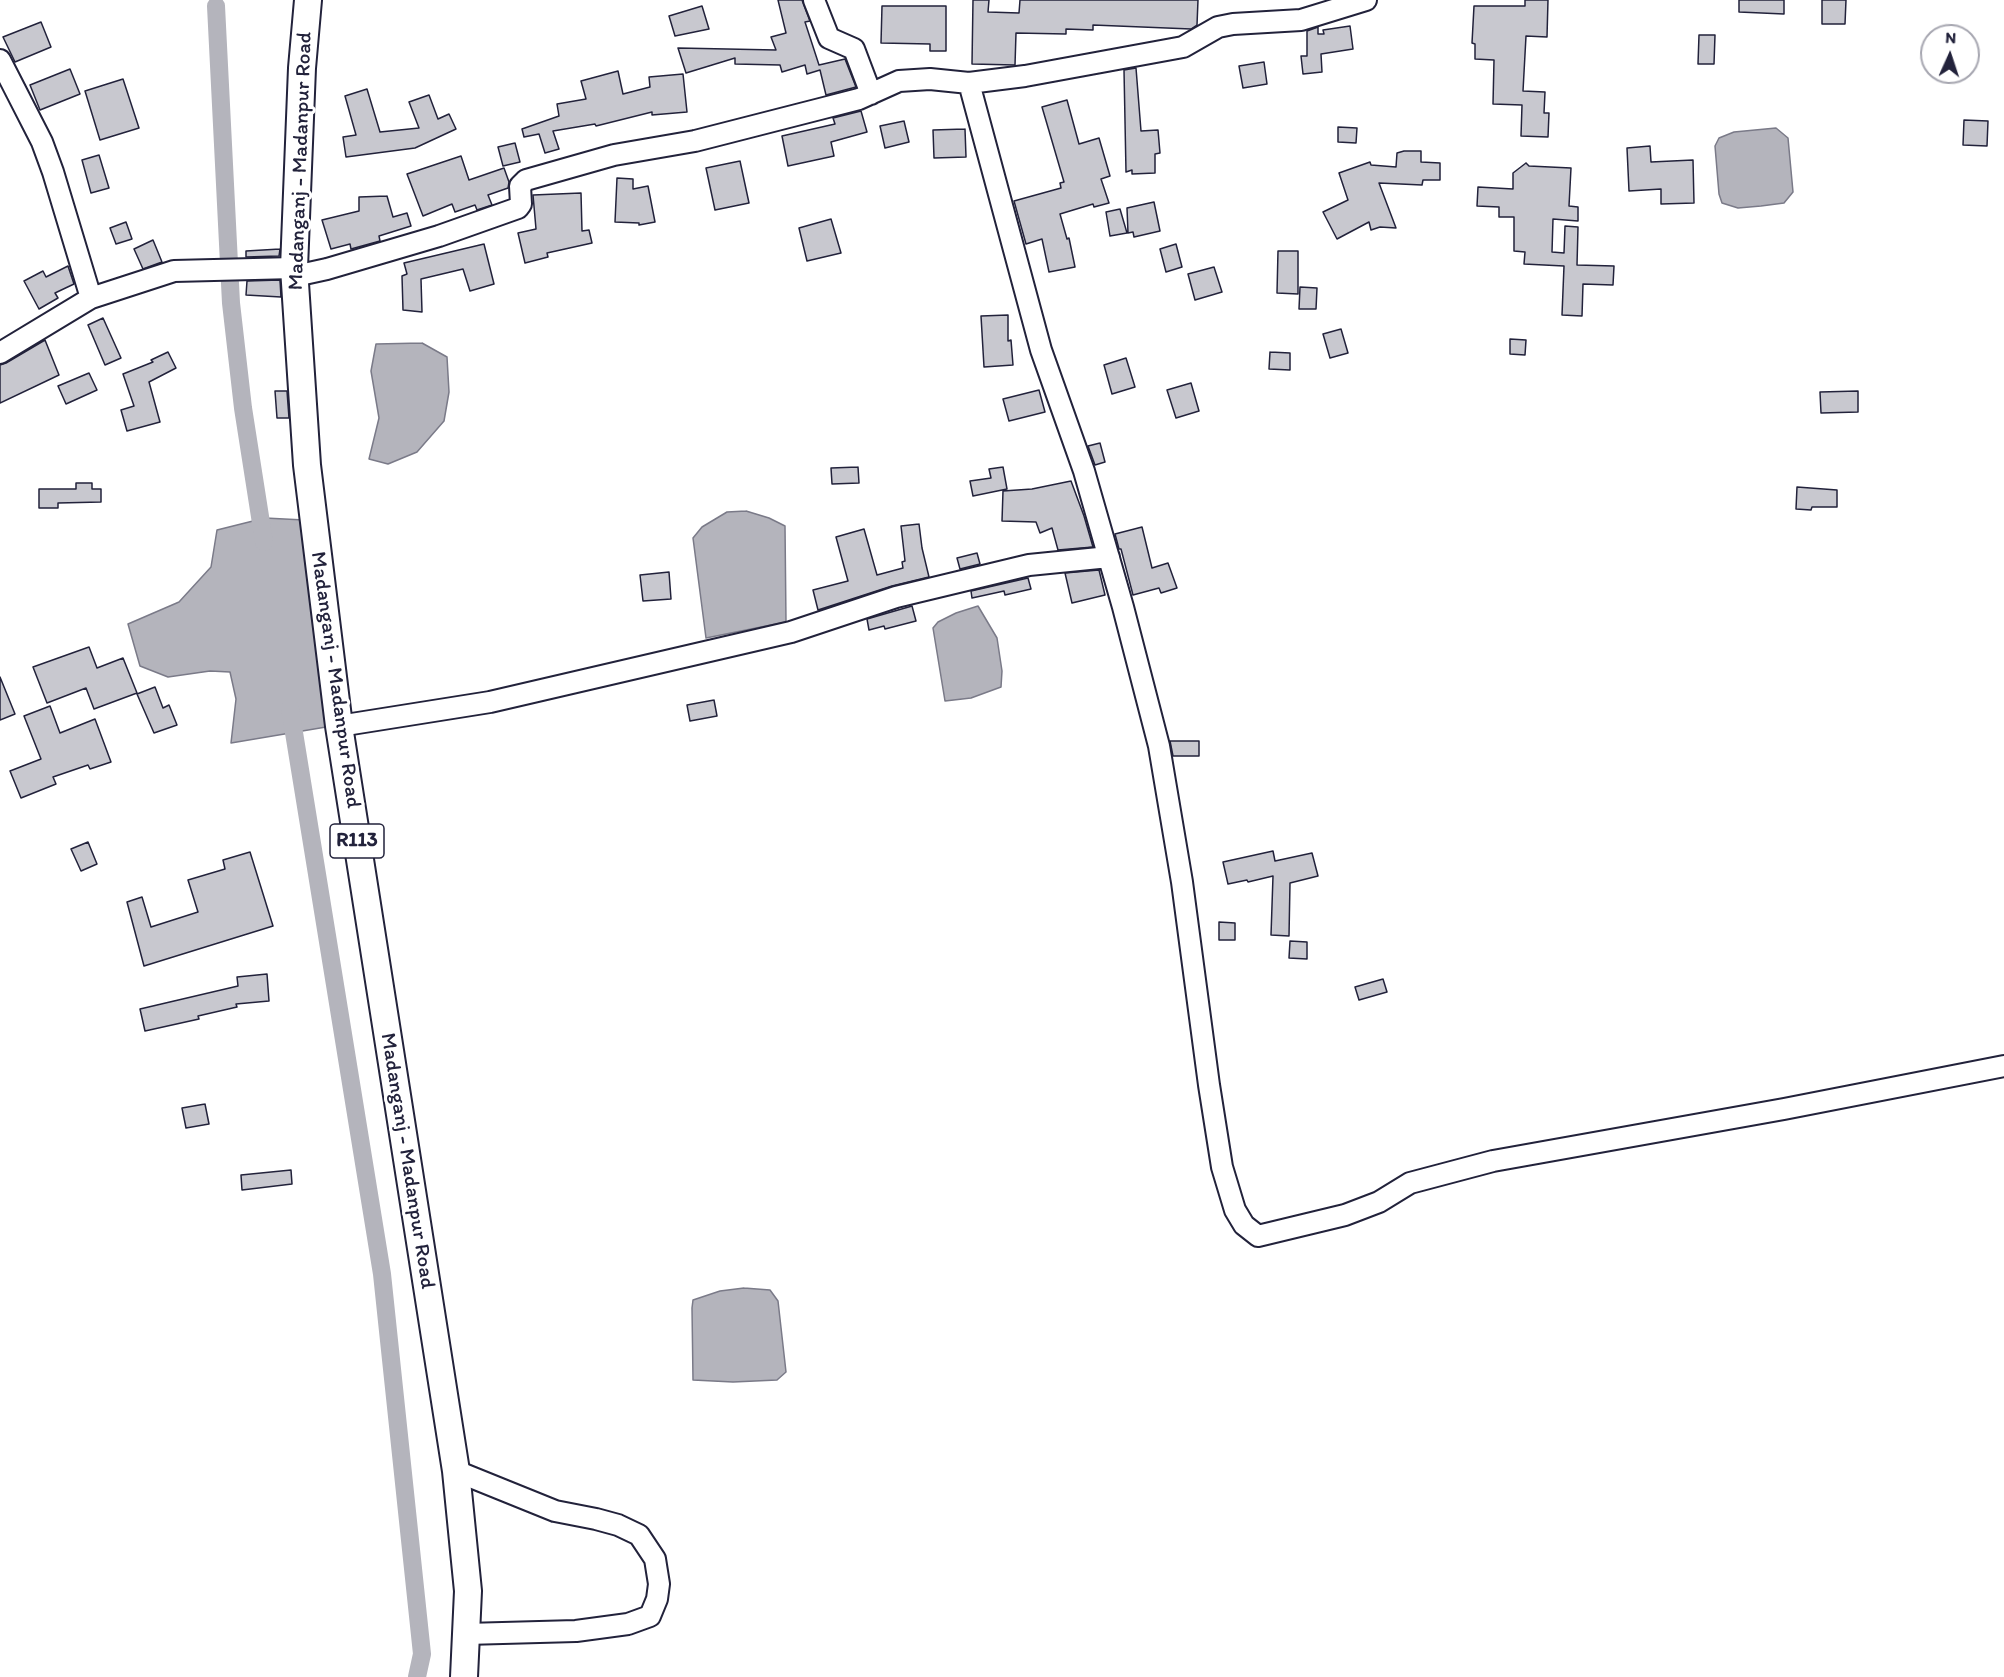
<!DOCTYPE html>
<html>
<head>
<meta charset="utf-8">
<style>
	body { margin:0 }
	#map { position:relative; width:2004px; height:1677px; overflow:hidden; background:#fff; font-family:Itim,sans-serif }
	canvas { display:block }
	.north { position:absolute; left:1920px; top:24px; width:60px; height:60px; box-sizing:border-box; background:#fff; border:2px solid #a7a7b1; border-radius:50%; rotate:3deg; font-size:16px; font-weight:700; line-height:24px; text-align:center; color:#22223b }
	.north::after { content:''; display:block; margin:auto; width:21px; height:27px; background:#22223b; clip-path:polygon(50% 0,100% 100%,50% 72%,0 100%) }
</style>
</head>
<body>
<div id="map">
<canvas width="2004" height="1677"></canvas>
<div class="north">N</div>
</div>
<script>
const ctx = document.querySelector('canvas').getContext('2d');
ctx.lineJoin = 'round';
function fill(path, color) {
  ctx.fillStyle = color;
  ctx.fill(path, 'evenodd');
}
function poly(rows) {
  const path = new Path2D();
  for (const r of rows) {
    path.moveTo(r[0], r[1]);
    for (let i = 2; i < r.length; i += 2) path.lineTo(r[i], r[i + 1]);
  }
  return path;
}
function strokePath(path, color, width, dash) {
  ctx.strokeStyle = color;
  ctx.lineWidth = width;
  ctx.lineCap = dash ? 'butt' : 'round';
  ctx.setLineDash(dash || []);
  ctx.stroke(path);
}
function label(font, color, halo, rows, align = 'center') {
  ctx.font = font + ' Itim,sans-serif';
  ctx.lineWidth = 6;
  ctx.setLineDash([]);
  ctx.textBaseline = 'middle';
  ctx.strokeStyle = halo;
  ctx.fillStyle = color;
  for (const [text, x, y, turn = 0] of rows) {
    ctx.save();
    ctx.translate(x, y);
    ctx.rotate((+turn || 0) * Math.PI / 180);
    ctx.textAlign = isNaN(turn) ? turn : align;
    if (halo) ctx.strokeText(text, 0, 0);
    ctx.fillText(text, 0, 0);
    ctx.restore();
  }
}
const water = poly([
	[1776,128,1788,138,1793,192,1784,203,1761,206,1738,208,1722,203,1719,194,1715,146,1719,138,1734,132,1776,128],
	[422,343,447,357,449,392,444,421,417,452,388,464,369,459,379,418,371,371,376,344,422,343],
	[746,511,769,518,785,526,786,622,706,638,693,538,702,527,727,512,746,511],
	[265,518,304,520,332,726,231,743,236,699,230,672,210,671,168,677,140,666,128,624,179,602,211,567,217,530,265,518],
	[978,606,997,638,1002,671,1001,687,971,698,945,701,933,628,938,622,956,613,978,606],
	[744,1288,770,1290,778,1301,786,1372,777,1380,733,1382,693,1380,692,1308,693,1300,720,1291,744,1288]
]);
fill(water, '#b4b4bc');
strokePath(water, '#7a7a88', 1.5);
strokePath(poly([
	[216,6,231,303,243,408,264,542],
	[290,708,382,1274,422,1654,417,1677]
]), '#b4b4bc', 18);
const building = poly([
	[778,0,802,0,810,21,805,22,819,65,845,59,856,87,826,95,820,70,807,74,805,65,782,72,780,65,735,64,735,58,686,73,678,48,776,50,771,37,786,33,778,0],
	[973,0,989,0,988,12,1019,13,1020,0,1198,0,1197,25,1191,29,1093,25,1093,30,1066,29,1066,34,1016,33,1015,65,972,64,973,0],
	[1525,0,1548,0,1547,37,1526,36,1523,91,1545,92,1544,113,1549,113,1548,137,1521,136,1522,105,1493,104,1494,60,1475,59,1475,44,1472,43,1474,6,1525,6,1525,0],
	[1739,0,1784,0,1784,14,1739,12,1739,0],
	[1822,0,1846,0,1845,24,1822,24,1822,0],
	[702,6,709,29,675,36,669,16,702,6],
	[882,6,946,6,946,51,930,51,930,44,881,43,882,6],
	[41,22,51,47,15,62,3,37,41,22],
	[1350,26,1353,49,1321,54,1322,72,1303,74,1301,56,1307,56,1307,31,1318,27,1318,34,1324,34,1323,30,1350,26],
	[1699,35,1715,35,1714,64,1698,64,1699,35],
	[1264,62,1267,84,1243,88,1239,66,1264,62],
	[1136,68,1141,131,1158,130,1160,153,1155,154,1155,173,1132,174,1132,170,1126,172,1124,70,1136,68],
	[70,69,80,94,40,110,30,85,70,69],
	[618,71,623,94,650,87,649,77,683,74,687,112,652,115,652,112,596,126,595,124,553,131,559,149,545,153,539,134,524,137,522,129,559,116,557,104,586,99,581,81,618,71],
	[123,79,139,128,100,140,85,91,123,79],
	[367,89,380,132,419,128,409,102,429,95,438,119,449,114,456,129,415,148,346,157,343,137,356,135,345,96,367,89],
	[1067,100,1079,144,1099,138,1110,176,1101,179,1109,203,1094,207,1093,204,1060,214,1067,239,1069,238,1075,267,1049,272,1042,239,1026,244,1014,201,1061,188,1060,183,1064,182,1042,107,1067,100],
	[861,111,867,132,831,142,834,156,788,166,782,136,835,124,833,118,861,111],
	[1964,120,1988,121,1987,146,1963,145,1964,120],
	[904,121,909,142,885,148,880,126,904,121],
	[1338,127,1357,128,1356,143,1338,142,1338,127],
	[965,129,966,157,934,158,933,130,965,129],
	[515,143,520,162,503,166,498,147,515,143],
	[1650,146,1651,162,1693,160,1694,203,1661,204,1661,189,1629,191,1627,148,1650,146],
	[1404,151,1421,151,1421,162,1440,163,1440,180,1423,180,1422,185,1379,183,1396,228,1380,227,1371,230,1369,222,1337,239,1323,212,1348,200,1339,173,1370,162,1371,165,1396,167,1397,153,1404,151],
	[99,155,109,188,91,193,82,160,99,155],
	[461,156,469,180,504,168,509,182,508,188,488,195,492,205,477,210,475,205,455,212,452,204,423,216,407,174,461,156],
	[740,161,749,203,715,210,706,168,740,161],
	[1526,163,1529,166,1571,168,1569,206,1578,207,1578,221,1553,219,1552,252,1564,253,1565,226,1578,227,1577,265,1614,266,1613,285,1583,284,1582,316,1562,315,1564,266,1524,264,1525,252,1514,251,1514,217,1499,217,1499,207,1477,206,1478,187,1513,189,1513,173,1526,163],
	[617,178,633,179,633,189,648,186,655,222,639,225,639,223,615,222,617,178],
	[581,193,582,231,589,230,592,243,547,253,548,257,525,263,518,233,536,229,533,195,581,193],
	[387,196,393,217,407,213,411,226,379,236,380,241,351,249,350,244,331,249,322,220,359,211,359,197,387,196],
	[1154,202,1160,231,1134,237,1133,232,1128,233,1127,208,1154,202],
	[1120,209,1127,233,1110,236,1106,212,1120,209],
	[831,219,841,253,807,261,799,228,831,219],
	[126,222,132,239,116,244,110,228,126,222],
	[153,240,162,262,143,269,134,249,153,240],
	[484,244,494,284,470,291,463,269,421,279,422,312,403,310,402,276,407,274,404,263,484,244],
	[1176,244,1182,267,1166,272,1160,249,1176,244],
	[280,249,279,256,246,257,246,251,280,249],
	[1278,251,1298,251,1298,294,1277,293,1278,251],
	[68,266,74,284,55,293,58,298,39,309,24,281,43,271,46,277,68,266],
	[1214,267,1222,292,1195,300,1188,274,1214,267],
	[280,280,281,297,246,295,247,281,280,280],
	[1300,287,1317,288,1316,309,1299,309,1300,287],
	[1008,315,1008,341,1011,340,1013,365,984,367,981,316,1008,315],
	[103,318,121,358,105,365,88,325,103,318],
	[1341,329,1348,353,1330,358,1323,334,1341,329],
	[1510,339,1526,340,1525,355,1510,354,1510,339],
	[45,340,59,375,0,403,0,365,6,363,45,340],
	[168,352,176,368,149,382,160,422,127,431,121,410,134,406,123,374,153,362,151,360,168,352],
	[1270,352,1290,353,1290,370,1269,369,1270,352],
	[1126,358,1135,387,1112,394,1104,365,1126,358],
	[89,373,97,390,66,404,58,386,89,373],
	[1191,383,1199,411,1176,418,1167,390,1191,383],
	[1039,390,1045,412,1009,421,1003,399,1039,390],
	[275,391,287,391,289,418,277,418,275,391],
	[1858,391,1858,412,1821,413,1820,392,1858,391],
	[1100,443,1105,462,1095,465,1088,446,1100,443],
	[858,467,859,483,832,484,831,468,858,467],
	[1003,467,1007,489,973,496,970,481,991,478,989,469,1003,467],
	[1071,481,1084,516,1093,547,1058,550,1052,528,1040,533,1036,522,1002,521,1003,491,1032,489,1071,481],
	[76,483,92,483,92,489,101,489,101,502,58,503,58,508,39,508,39,489,76,489,76,483],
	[1797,487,1837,490,1837,507,1812,507,1811,510,1796,509,1797,487],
	[919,524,922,548,929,577,892,586,818,610,813,590,848,581,836,537,864,529,877,575,903,568,902,562,905,561,901,526,919,524],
	[1142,527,1152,568,1168,563,1177,588,1161,593,1159,588,1133,595,1121,549,1119,549,1115,534,1142,527],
	[977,553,980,564,960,569,957,558,977,553],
	[1099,570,1105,595,1072,603,1065,573,1099,570],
	[669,572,671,599,643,601,640,575,669,572],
	[1028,578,1031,589,1005,595,1004,591,972,598,971,591,1028,578],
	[912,606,916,621,885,629,884,626,869,630,867,619,912,606],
	[89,647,97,668,123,658,137,693,94,709,86,688,47,703,33,667,89,647],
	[0,677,15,714,0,720,0,677],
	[155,687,163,708,169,705,177,725,154,733,137,694,155,687],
	[714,700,717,716,690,721,687,705,714,700],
	[50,706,60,733,95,719,111,762,90,769,88,765,53,777,56,784,21,798,10,771,41,759,24,716,50,706],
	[1170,741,1199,741,1199,756,1173,756,1170,741],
	[88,842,97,864,81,871,71,849,88,842],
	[1273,851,1275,861,1312,853,1318,876,1290,883,1289,936,1271,935,1273,876,1248,882,1247,880,1228,884,1223,862,1273,851],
	[250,852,273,926,144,966,127,902,142,897,151,927,198,912,188,880,225,869,223,860,250,852],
	[1219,922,1235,923,1235,940,1219,940,1219,922],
	[1290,941,1307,942,1307,959,1289,958,1290,941],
	[267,974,269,1001,236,1004,237,1007,198,1016,199,1019,145,1031,140,1009,238,986,237,977,267,974],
	[1383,979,1387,992,1359,1000,1355,987,1383,979],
	[205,1104,209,1124,186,1128,182,1108,205,1104],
	[291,1170,292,1184,242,1190,241,1175,291,1170]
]);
fill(building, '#c8c8cf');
strokePath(building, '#22223b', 1.5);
const minor = poly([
	[814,0,829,38,854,49,871,94],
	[0,60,42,142,53,172,91,298],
	[969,83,1041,350,1084,471,1123,607,1159,746,1182,882,1209,1085,1222,1167,1235,1210,1244,1225,1258,1236,1345,1215,1379,1202,1410,1183,1493,1161,1784,1109,2004,1066],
	[295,276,327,269,439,236,518,208,521,204,520,186,526,180,614,155,695,141,859,99,899,81,930,79,969,83,1025,76,1183,47,1218,27,1233,24,1301,20,1366,0],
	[0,353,91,298,174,271,294,268],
	[339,726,490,702,791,632,896,597,1029,565,1109,557],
	[456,1471,555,1511,596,1519,618,1525,639,1535,655,1559,659,1584,657,1599,650,1616,628,1624,576,1631,466,1634]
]);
const major = poly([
	[308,0,302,68,294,268,307,465,339,726,456,1471,468,1591,464,1677]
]);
strokePath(minor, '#22223b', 24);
strokePath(major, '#22223b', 30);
strokePath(minor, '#fff', 20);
strokePath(major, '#fff', 26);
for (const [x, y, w] of [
	[357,841,54]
]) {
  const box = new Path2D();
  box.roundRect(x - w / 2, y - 17, w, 34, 4.5);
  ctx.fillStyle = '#fff';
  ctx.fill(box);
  strokePath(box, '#22223b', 1.5);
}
label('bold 20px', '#22223b', null, [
	["R113",357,841]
]);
label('21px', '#22223b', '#fff', [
	["Madanganj - Madanpur Road",301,161,-88],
	["Madanganj - Madanpur Road",335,680,82],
	["Madanganj - Madanpur Road",407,1161,81]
]);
</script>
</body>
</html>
